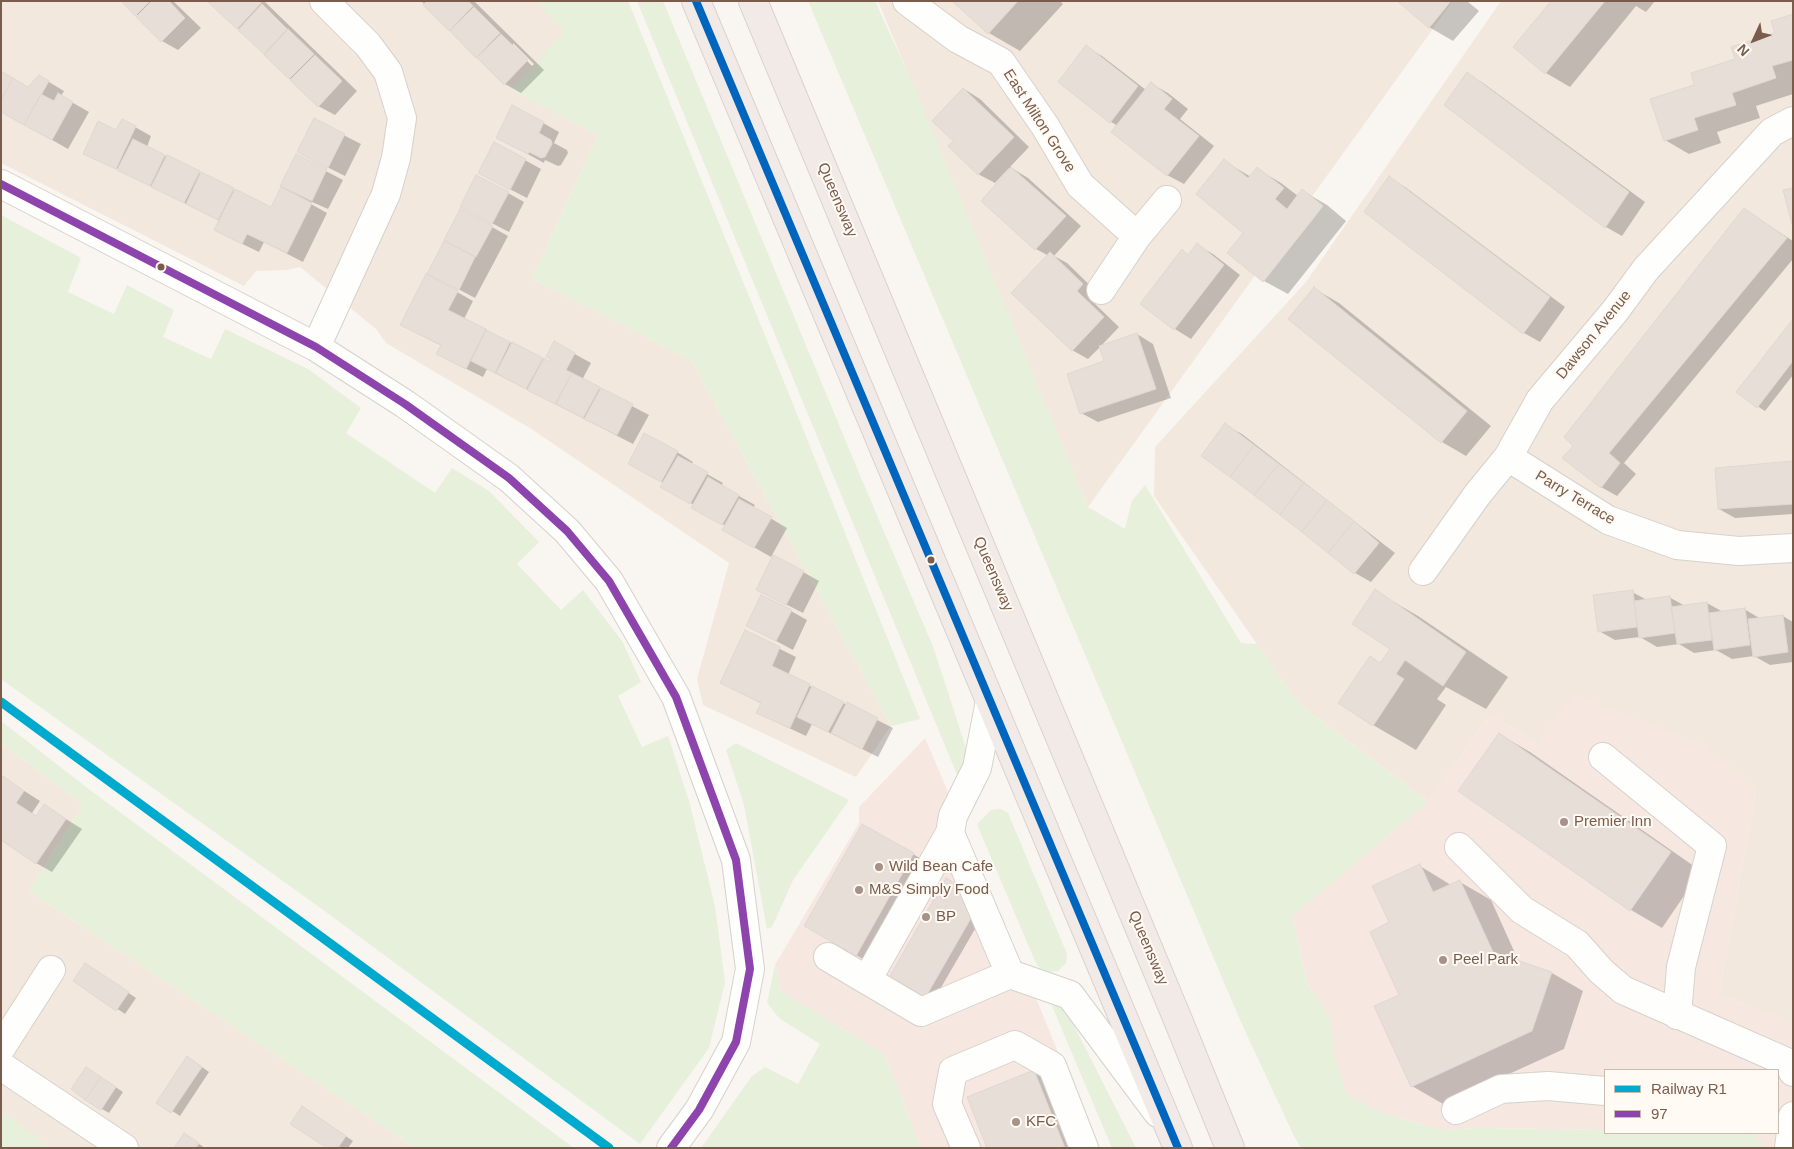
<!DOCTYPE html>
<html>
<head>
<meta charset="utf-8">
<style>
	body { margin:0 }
	#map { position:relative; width:1794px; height:1149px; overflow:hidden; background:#f9f5f0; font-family:Helvetica,sans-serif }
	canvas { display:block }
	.frame { position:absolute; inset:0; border:2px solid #7a5c4d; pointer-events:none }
	.legend { position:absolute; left:1604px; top:1069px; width:175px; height:65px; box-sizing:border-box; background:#fffaf3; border:1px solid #cabbb1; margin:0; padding:6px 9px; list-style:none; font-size:15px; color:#7a5c4d }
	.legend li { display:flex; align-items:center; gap:10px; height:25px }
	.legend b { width:25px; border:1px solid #cabbb1 }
	.north { position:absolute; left:1729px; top:15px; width:50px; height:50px; -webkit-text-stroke:4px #fffaf3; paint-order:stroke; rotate:227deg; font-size:14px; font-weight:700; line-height:20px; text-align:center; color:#7a5c4d }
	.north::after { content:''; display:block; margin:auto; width:18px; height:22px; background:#7a5c4d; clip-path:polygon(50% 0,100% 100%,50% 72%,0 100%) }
</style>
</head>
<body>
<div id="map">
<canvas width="1794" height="1149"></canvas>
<div class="frame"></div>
<ul class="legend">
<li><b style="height:6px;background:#00a9ce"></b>Railway R1</li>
<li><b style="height:6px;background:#8e44ad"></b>97</li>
</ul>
<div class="north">N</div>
</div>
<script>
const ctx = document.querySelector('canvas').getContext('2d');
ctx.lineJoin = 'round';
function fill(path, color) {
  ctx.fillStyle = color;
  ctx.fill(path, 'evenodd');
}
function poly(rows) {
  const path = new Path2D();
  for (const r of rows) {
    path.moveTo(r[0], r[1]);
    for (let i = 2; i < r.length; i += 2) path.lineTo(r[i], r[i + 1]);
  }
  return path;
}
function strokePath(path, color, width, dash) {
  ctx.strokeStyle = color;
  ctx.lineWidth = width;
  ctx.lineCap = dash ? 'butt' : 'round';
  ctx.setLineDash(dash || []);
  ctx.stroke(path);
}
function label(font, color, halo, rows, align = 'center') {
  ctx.font = font + ' Helvetica,sans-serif';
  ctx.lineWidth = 4;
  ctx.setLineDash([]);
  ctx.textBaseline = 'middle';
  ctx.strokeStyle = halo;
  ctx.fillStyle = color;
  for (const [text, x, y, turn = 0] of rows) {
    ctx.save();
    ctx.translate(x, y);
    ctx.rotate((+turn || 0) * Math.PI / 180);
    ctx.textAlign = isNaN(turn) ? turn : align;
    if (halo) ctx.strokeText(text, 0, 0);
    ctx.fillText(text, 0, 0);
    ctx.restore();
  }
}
fill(poly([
	[1,1,537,1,565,32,513,90,598,135,532,279,691,360,891,726,856,777,703,705,697,679,729,563,530,428,386,343,376,329,300,267,286,270,256,271,244,286,1,163],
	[878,1,1453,1,1088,507],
	[1501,1,1793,1,1793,1024,1719,994,1756,790,1537,743,1490,715,1428,802,1298,703,1154,496,1155,447,1306,282],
	[1,743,83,805,29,891,416,1148,1,1148]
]), '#f2e8de');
fill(poly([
	[1574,695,1705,744,1756,790,1719,994,1793,1024,1793,1148,1763,1148,1760,1140,1751,1133,1778,1133,1778,1070,1605,1070,1605,1130,1479,1128,1441,1130,1374,1110,1347,1094,1335,1058,1330,1018,1307,984,1292,916,1428,802,1490,715,1537,743],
	[925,738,1036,998,1097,1148,921,1148,884,1054,781,991,775,965,859,823,859,807]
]), '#f6e8e1');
fill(poly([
	[537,1,628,1,780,372,920,719,891,726,691,360,532,279,598,135,512,90,564,32],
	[637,1,663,1,859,473,934,649,971,764,958,777],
	[808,1,875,1,913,84,1088,507,1125,529,1132,501,1145,485,1241,643,1257,644,1298,703,1428,802,1292,916,1307,984,1330,1018,1335,1058,1347,1094,1374,1110,1441,1130,1479,1128,1605,1130,1605,1133,1751,1133,1760,1140,1763,1148,1301,1148,1294,1136,1240,1020],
	[1,215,81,258,68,292,114,314,127,285,174,310,163,337,211,359,225,329,308,369,361,408,346,433,435,493,452,468,489,491,539,542,517,564,561,610,583,590,622,641,641,682,618,696,642,747,668,736,689,801,715,906,725,982,709,1048,640,1144,326,912,1,679],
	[1,721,90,790,574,1148,416,1148,29,891,83,805,1,743],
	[736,743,849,800,793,880,772,927,767,929,744,805,726,750],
	[1001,809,1008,813,1067,954,1066,963,1058,971,1050,972,1042,971,1035,961,981,834,977,824,991,810],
	[775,965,781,991,884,1054,921,1148,701,1148,752,1076,765,1067,798,1084,820,1044,779,1018,767,1003],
	[1047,994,1065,1008,1136,1148,1112,1148],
	[1,1111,52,1148,1,1148]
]), '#e7f0db');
fill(poly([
	[123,1,175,1,174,2,201,28,178,50,162,41],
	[210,1,264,1,357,91,335,115,318,106],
	[421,1,474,1,544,70,521,93,505,84],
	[513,43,534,64,532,66,513,47],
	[954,1,1060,1,1063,4,1020,51,989,33],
	[1399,1,1467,1,1479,11,1453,41,1429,27],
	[1553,1,1655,1,1646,12,1636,6,1570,87,1546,73],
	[1793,15,1793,94,1756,106,1760,118,1717,132,1721,143,1689,154,1665,140,1696,86,1776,34],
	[1086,47,1102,56,1146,90,1152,84,1168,93,1188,109,1180,119,1214,146,1184,184,1167,175,1118,126,1111,122],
	[1467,74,1483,83,1645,202,1622,236,1606,227,1445,105],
	[39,76,64,91,61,96,89,112,68,149,1,111,28,88],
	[964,89,980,99,1029,147,1010,167,1028,178,1081,226,1054,256,1067,263,1099,294,1092,301,1119,327,1101,346,1137,334,1153,344,1171,398,1098,422,1081,413,1105,362,1100,347,1088,359,1072,350,1049,256,1036,249,1010,170,1009,168,995,183,978,174,954,141],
	[314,120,361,144,345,176,315,161],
	[543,123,559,132,554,143,567,150,568,153,561,165,558,166,545,160,544,163,513,146],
	[135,127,151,136,147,147,271,209,297,156,343,180,328,209,312,202,311,204,327,213,303,262,264,242,259,252,232,239,220,221,85,153,117,131],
	[525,160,541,169,527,198,496,182],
	[1224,161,1251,177,1257,169,1281,183,1298,196,1303,191,1327,205,1346,221,1288,294,1264,281,1245,232],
	[1389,178,1405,187,1565,307,1540,342,1524,333,1365,211],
	[508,193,524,202,509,232,478,216],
	[1745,210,1793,241,1793,259,1624,463,1636,474,1617,496,1601,487,1574,446],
	[492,227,508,236,475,298,445,282,463,249],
	[1197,245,1213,254,1240,275,1191,339,1175,329,1142,304,1182,251,1189,255],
	[1315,289,1339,303,1491,426,1466,456,1442,442,1290,319],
	[457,292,473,301,464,319,550,363,555,343,591,363,582,380,649,415,633,444,487,369,483,377,454,363,442,346,418,334],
	[1793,321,1793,375,1765,411,1757,406],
	[1225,425,1242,434,1395,553,1371,582,1355,573],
	[677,452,693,462,691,465,723,483,721,486,755,505,753,508,787,528,771,557,724,530,726,526,709,517,694,505,662,486,664,483,629,463],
	[1793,463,1793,514,1735,518,1719,509],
	[803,572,819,581,803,613,758,590],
	[1375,591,1418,616,1508,677,1486,709,1446,687,1437,699,1446,705,1416,750,1373,725,1381,664,1391,649],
	[1632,592,1647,600,1669,597,1685,606,1707,603,1723,612,1744,609,1761,619,1783,616,1793,622,1793,662,1770,665,1754,656,1732,659,1716,650,1694,653,1679,644,1657,647,1640,637,1615,640,1599,631],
	[791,611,807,620,793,650,748,626],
	[746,632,796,657,788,675,893,728,878,757,812,724,806,736,774,721,758,712,762,704,722,683],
	[1499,734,1530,752,1701,871,1662,928,1631,910],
	[4,778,40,801,32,813,37,817,45,806,82,829,52,872,36,863],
	[863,825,937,868,880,969,806,926],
	[1420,866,1451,885,1460,882,1491,900,1519,962,1552,973,1583,991,1564,1049,1443,1104,1412,1086,1391,923],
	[946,880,989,905,932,1003,889,978],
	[93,969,136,998,125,1014,75,981],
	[195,1062,209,1072,180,1116,158,1102],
	[1034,1071,1058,1085,1083,1148,989,1148],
	[94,1073,123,1092,109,1113,102,1109],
	[310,1112,353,1141,348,1148,329,1148],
	[192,1139,205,1148,176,1148]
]), '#0003');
const building = poly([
	[121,1,150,1,135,16,121,1],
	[152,1,169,1,185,18,161,42,136,17,152,1],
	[259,1,261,3,237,29,208,2,259,1],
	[427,1,468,1,473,6,449,31,423,5,427,1],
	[952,1,1018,1,988,34,952,1],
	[1397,1,1451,1,1429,28,1397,1],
	[1551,1,1605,1,1545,74,1513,47,1551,1],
	[262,4,287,29,264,54,238,30,262,4],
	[474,7,500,33,476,58,450,31,474,7],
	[1793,14,1793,60,1772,66,1776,78,1732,93,1736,105,1694,118,1698,130,1664,141,1650,99,1694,85,1691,73,1735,59,1731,47,1775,33,1771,21,1793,14],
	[288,29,314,54,289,79,264,55,288,29],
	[501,34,528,60,504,85,477,58,501,34],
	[1086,45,1138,86,1110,123,1058,82,1086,45],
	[315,55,342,81,318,107,290,80,315,55],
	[1,71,13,78,1,100,1,71],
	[1467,72,1629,192,1605,228,1444,105,1467,72],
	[39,75,49,81,24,125,1,112,1,100,13,78,28,87,39,75],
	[1151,82,1172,99,1164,109,1199,136,1167,176,1111,132,1151,82],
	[963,88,1014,137,978,175,948,146,953,141,932,121,963,88],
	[58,93,73,102,52,140,24,125,41,94,54,101,58,93],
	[512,105,544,122,539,133,551,140,552,144,545,157,541,158,529,152,528,154,496,138,512,105],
	[314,118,345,134,328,168,297,152,314,118],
	[122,119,136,126,116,169,83,154,98,121,116,130,122,119],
	[133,139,165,155,150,186,117,170,133,139],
	[494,142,526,159,510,190,478,173,494,142],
	[296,154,327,169,312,201,280,186,296,154],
	[167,155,200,171,184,203,151,187,167,155],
	[1224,159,1248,178,1257,167,1284,188,1275,199,1287,209,1302,189,1323,206,1263,282,1227,253,1243,233,1196,194,1224,159],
	[1011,167,1066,216,1035,250,981,201,1011,167],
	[201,172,234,188,218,220,186,204,201,172],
	[476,175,509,192,492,224,460,207,476,175],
	[1389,176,1550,297,1523,334,1364,212,1389,176],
	[281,187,312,203,287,253,247,234,242,244,214,230,235,189,271,207,281,187],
	[1793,188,1793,228,1783,190,1793,188],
	[1744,208,1787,238,1609,453,1620,463,1601,488,1562,458,1573,446,1564,437,1744,208],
	[460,209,493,226,476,257,444,240,460,209],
	[444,241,475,257,459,290,427,274,444,241],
	[1197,243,1224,265,1174,330,1140,304,1182,249,1188,255,1197,243],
	[1050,252,1083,284,1077,291,1104,317,1072,351,1011,293,1050,252],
	[426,274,458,291,448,310,486,329,466,369,436,354,441,345,400,325,426,274],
	[1314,287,1467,411,1441,443,1288,319,1314,287],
	[1793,319,1793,361,1757,408,1736,392,1793,319],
	[486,330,510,342,495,373,471,361,486,330],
	[1137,333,1156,389,1080,414,1067,374,1104,361,1099,346,1137,333],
	[554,341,575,353,566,370,572,373,555,404,527,390,544,358,550,362,551,359,546,357,554,341],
	[512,342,543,358,526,389,496,373,512,342],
	[572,373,600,387,583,418,556,404,572,373],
	[601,388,633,404,617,435,584,419,601,388],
	[1225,423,1254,445,1230,477,1201,456,1225,423],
	[644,433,678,451,661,482,628,464,644,433],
	[1254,445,1279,464,1254,495,1230,477,1254,445],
	[678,456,708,472,690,504,660,487,678,456],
	[1793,461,1793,504,1718,509,1715,468,1793,461],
	[1279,464,1304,483,1280,515,1254,495,1279,464],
	[708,477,739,495,722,525,691,508,708,477],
	[1304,483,1327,500,1302,532,1280,515,1304,483],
	[739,499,772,517,754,548,722,530,739,499],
	[1327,500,1354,521,1328,553,1302,532,1327,500],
	[1354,521,1379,543,1354,574,1328,553,1354,521],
	[773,555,804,571,786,605,756,590,773,555],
	[1375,589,1466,652,1443,686,1405,660,1396,674,1404,679,1373,726,1338,703,1370,656,1380,663,1390,649,1352,624,1375,589],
	[1633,590,1637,627,1598,632,1593,595,1633,590],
	[761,595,792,610,776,641,746,626,761,595],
	[1670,596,1675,633,1639,638,1634,601,1670,596],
	[1707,602,1712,640,1677,644,1671,607,1707,602],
	[1745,608,1750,645,1714,650,1709,613,1745,608],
	[1783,615,1788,652,1753,657,1748,619,1783,615],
	[745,630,780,647,772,666,810,684,790,728,756,713,761,703,720,683,745,630],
	[812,686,844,702,828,732,797,717,812,686],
	[847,702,878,718,862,749,831,733,847,702],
	[1499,733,1671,852,1630,911,1458,791,1499,733],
	[3,776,24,791,16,803,36,816,44,804,66,819,36,864,1,840,1,780,3,776],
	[862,824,914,853,856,956,804,926,862,824],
	[1420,864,1433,892,1460,880,1493,952,1552,972,1532,1031,1411,1087,1374,1006,1399,995,1370,932,1389,922,1372,886,1420,864],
	[946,878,982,899,924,1000,888,979,946,878],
	[85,963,129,992,116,1011,73,981,85,963],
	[187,1056,202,1067,171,1113,156,1103,187,1056],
	[86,1067,101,1077,85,1100,71,1089,86,1067],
	[1034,1070,1065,1148,987,1148,967,1097,1034,1070],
	[101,1077,116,1087,101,1110,85,1100,101,1077],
	[302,1106,346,1136,338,1148,327,1148,290,1124,302,1106],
	[184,1133,199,1143,196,1148,174,1148,184,1133]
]);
fill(building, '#e6ded7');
strokePath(building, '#e2d8d2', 1);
const minor = poly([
	[907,1,958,39,1001,62,1045,126,1080,185,1137,236],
	[1,184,316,347,405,404,509,478,567,531,609,581,676,697,736,860,750,969,736,1042,699,1110,671,1148],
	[1101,290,1137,236,1167,200],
	[316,347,386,194,396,158,402,118,388,72,368,45,324,1],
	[1508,457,1608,520,1677,545,1739,551,1793,548],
	[1423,571,1477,495,1508,457,1540,400,1615,311,1646,269,1772,132,1793,121],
	[990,701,977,768,953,816,950,833,1010,974,1070,995,1158,1113],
	[1603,757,1712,846,1681,967,1677,1015],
	[1459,847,1522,910,1577,944,1601,971,1623,990,1791,1064,1793,1072],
	[828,957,921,1012,1010,974],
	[867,980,950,833],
	[1,1048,51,970],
	[1,1066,124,1148],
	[1456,1110,1501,1089,1548,1086,1605,1091],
	[966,1148,947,1104,953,1071,1015,1045,1052,1066,1084,1148],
	[1789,1148,1793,1116]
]);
const highway = poly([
	[696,1,1178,1148],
	[753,1,1178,1020,1230,1148]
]);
strokePath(minor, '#d7d1cb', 30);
strokePath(highway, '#dad1cc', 30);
strokePath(minor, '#fefefd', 28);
strokePath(highway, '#f2eae7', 28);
strokePath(poly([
	[1,184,316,347,405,404,509,478,567,531,609,581,676,697,736,860,750,969,736,1042,699,1110,671,1148]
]), '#8e44ad', 8);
strokePath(poly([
	[696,1,1178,1148]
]), '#0065bd', 8);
strokePath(poly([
	[1,702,609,1148]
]), '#00a9ce', 9);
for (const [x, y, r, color] of [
	[161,267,4.5,"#7a5c4d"],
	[931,560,4.5,"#7a5c4d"],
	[1564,822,5,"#a69286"],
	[879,867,5,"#a69286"],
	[859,890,5,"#a69286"],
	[926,917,5,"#a69286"],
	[1443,960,5,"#a69286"],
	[1016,1122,5,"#a69286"]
]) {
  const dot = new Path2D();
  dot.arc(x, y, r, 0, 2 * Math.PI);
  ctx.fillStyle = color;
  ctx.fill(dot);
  strokePath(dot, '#fffaf3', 2);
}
label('15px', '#7a5c4d', '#fffaf3', [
	["East Milton Grove",1039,121,57],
	["Queensway",837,200,67],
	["Dawson Avenue",1594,335,-51],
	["Parry Terrace",1575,498,31],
	["Queensway",993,574,67],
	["Queensway",1148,948,67]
]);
label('15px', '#7a5c4d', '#fffaf3', [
	["Premier Inn",1574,822],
	["Wild Bean Cafe",889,867],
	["M&S Simply Food",869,890],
	["BP",936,917],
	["Peel Park",1453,960],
	["KFC",1026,1122]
], 'left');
</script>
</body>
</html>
